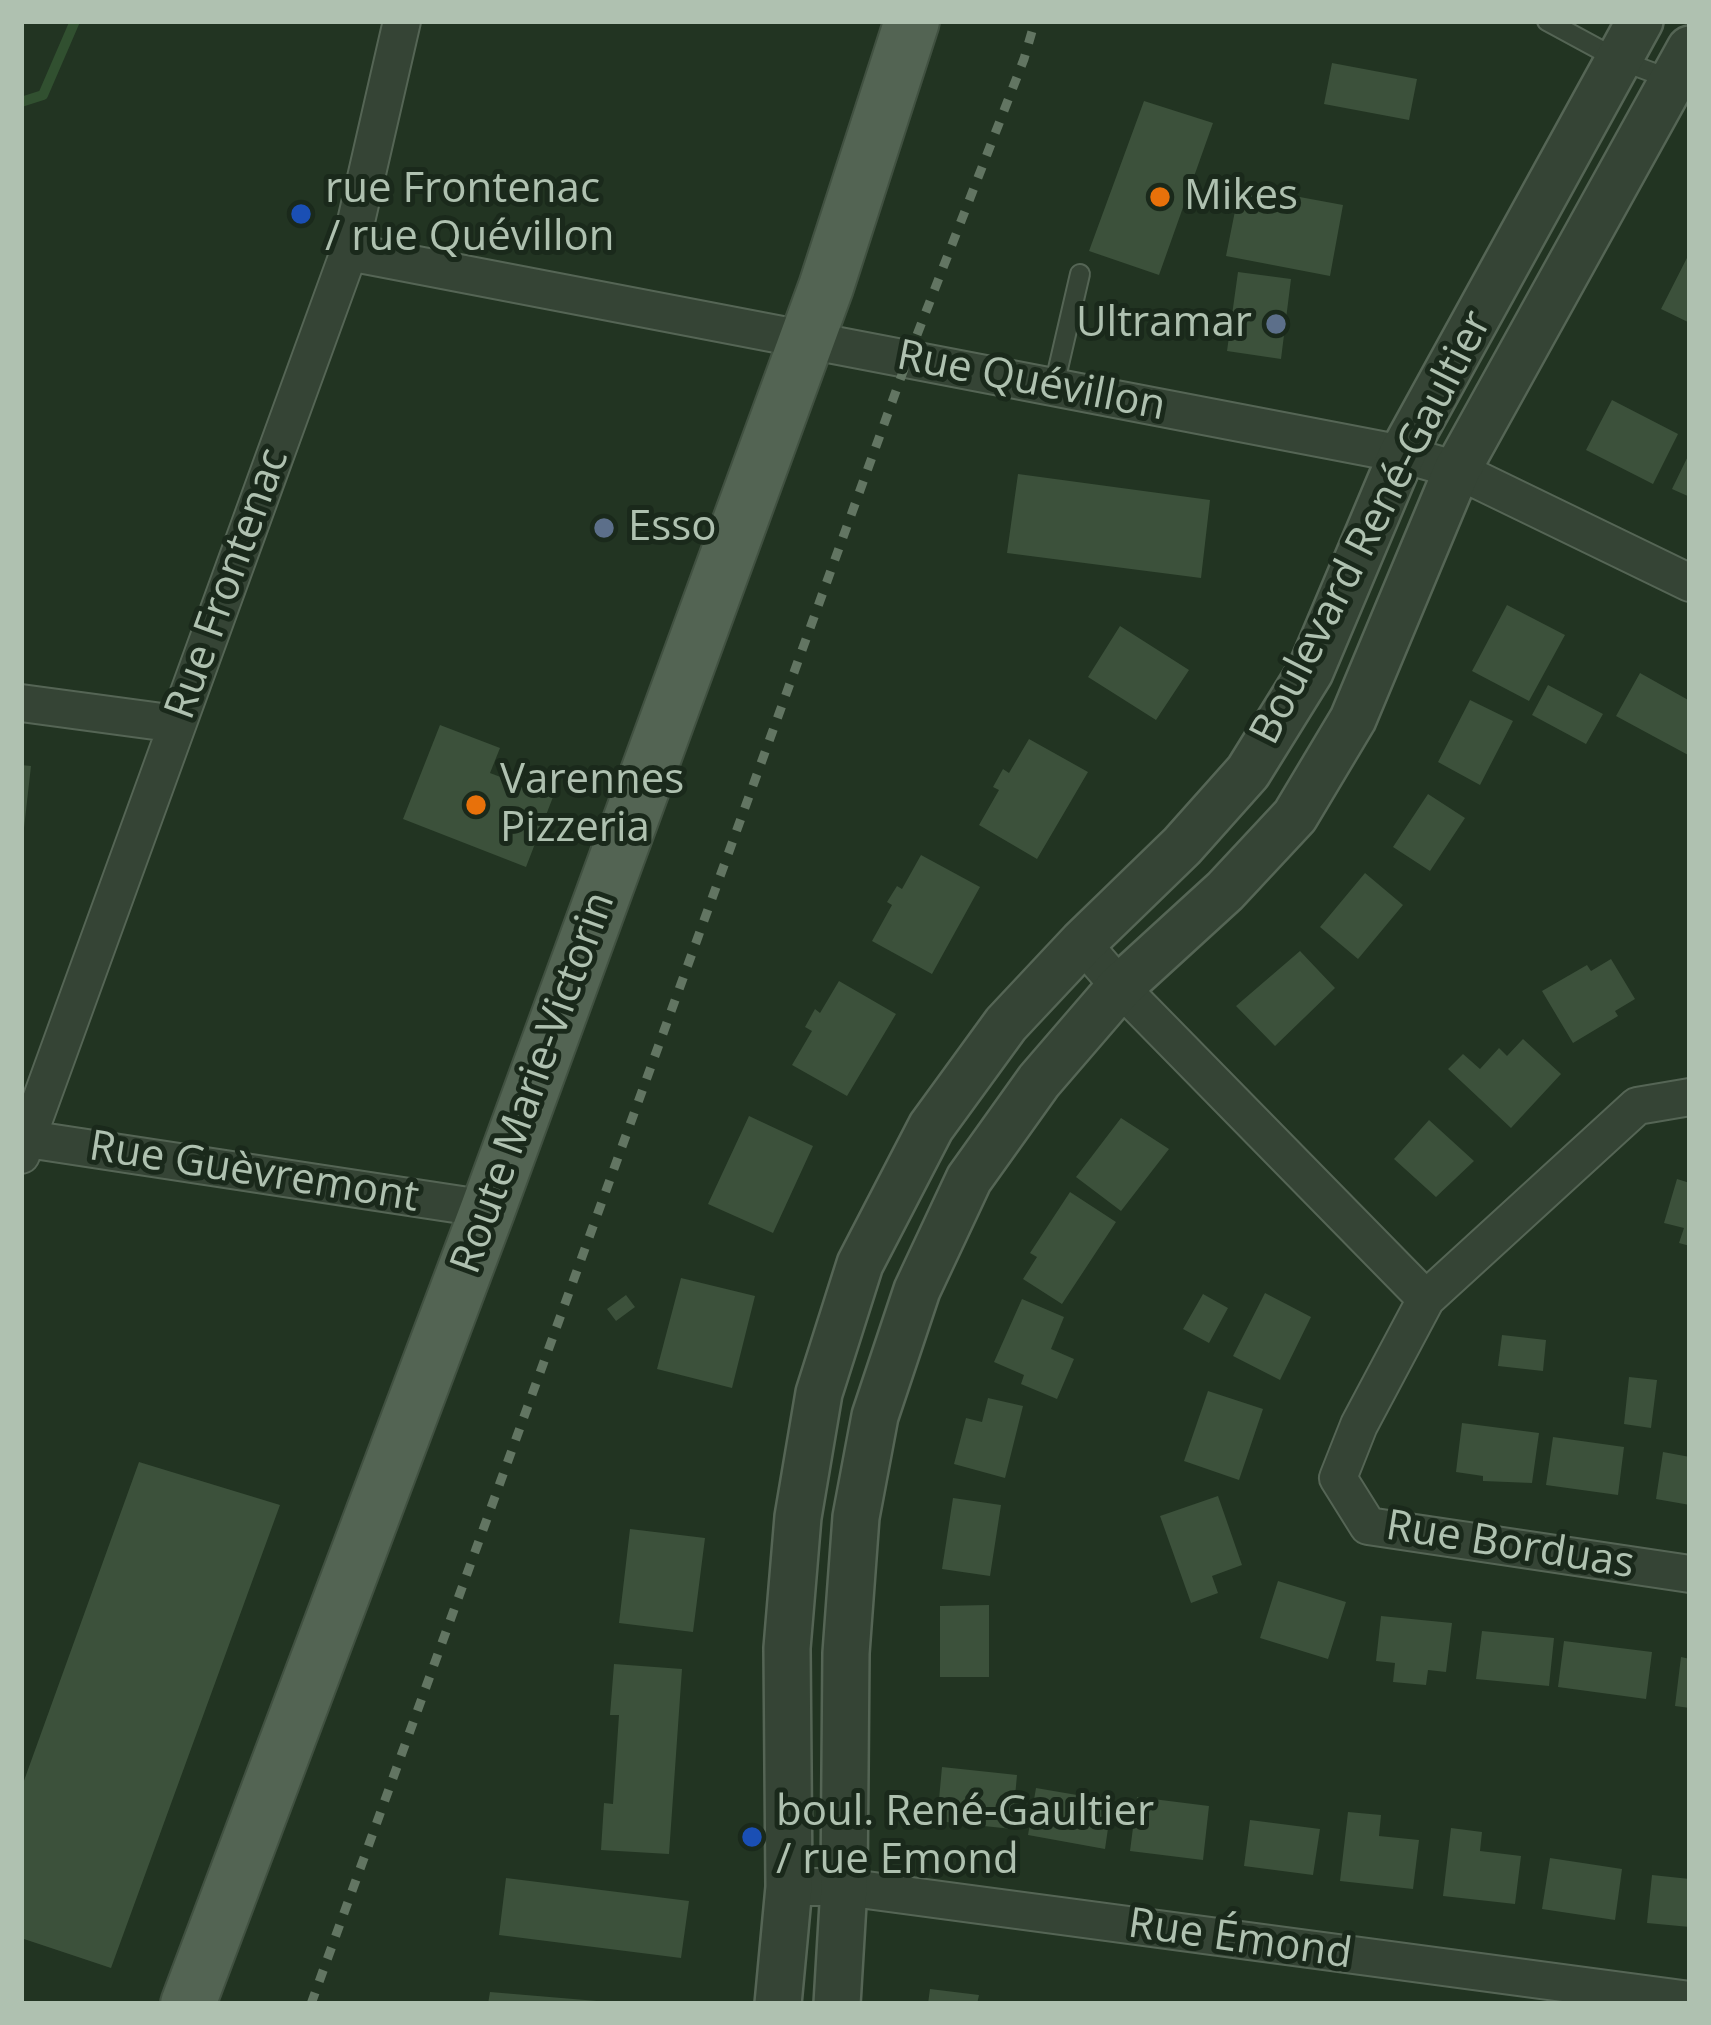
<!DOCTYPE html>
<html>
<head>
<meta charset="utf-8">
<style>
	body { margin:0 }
	#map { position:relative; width:1711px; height:2025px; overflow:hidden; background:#223422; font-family:"Open Sans",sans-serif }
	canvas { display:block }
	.frame { position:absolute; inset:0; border:24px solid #afc1b0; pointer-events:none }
</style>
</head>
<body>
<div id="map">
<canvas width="1711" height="2025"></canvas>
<div class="frame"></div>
</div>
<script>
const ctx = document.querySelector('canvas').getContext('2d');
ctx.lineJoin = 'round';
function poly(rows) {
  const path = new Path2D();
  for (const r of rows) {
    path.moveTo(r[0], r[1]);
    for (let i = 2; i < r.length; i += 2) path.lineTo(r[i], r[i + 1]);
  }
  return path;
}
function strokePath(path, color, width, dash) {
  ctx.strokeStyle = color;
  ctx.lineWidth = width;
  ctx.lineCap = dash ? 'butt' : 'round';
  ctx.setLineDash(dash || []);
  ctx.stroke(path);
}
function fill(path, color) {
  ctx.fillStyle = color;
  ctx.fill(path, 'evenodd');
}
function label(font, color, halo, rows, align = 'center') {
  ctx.font = font + ' "Open Sans",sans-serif';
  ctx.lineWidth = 10;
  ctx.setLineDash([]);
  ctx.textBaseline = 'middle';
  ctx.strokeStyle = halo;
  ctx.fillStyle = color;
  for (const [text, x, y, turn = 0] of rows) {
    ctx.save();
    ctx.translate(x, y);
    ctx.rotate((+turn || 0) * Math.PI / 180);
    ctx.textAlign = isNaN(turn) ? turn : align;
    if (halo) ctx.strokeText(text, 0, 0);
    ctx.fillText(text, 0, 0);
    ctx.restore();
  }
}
strokePath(poly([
	[21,102,43,95,75,21]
]), '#315030', 10);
fill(poly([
	[1332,63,1417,79,1409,120,1324,104],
	[1144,101,1213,123,1159,275,1089,251],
	[1240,186,1343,205,1330,276,1226,256],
	[1690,252,1690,323,1661,309],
	[1238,272,1291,279,1281,359,1227,351],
	[1612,400,1678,434,1653,484,1586,450],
	[1690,452,1690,497,1672,489],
	[1018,474,1210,500,1201,578,1007,553],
	[1507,605,1565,635,1529,701,1472,671],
	[1120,626,1189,670,1156,720,1088,677],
	[1640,673,1690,701,1690,756,1616,716],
	[1548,685,1603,714,1586,744,1532,715],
	[1470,700,1513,721,1480,785,1438,762],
	[440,725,500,748,490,773,553,797,526,867,403,819],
	[1029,739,1088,772,1037,859,979,825,999,790,993,787,1003,769,1009,773],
	[21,765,31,766,24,828,21,828],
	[1428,794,1465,818,1430,871,1393,847],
	[921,855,980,887,932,974,872,941,892,905,887,902,897,886,902,889],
	[1365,873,1403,905,1358,959,1320,927],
	[1300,951,1335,988,1275,1046,1236,1006],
	[1611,959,1635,999,1615,1011,1618,1016,1573,1043,1542,991,1587,965,1591,971],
	[839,981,896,1014,847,1096,792,1065,812,1031,805,1027,815,1009,820,1013],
	[1523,1039,1561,1074,1511,1128,1448,1069,1463,1054,1480,1069,1499,1048,1507,1056],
	[749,1116,813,1146,773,1233,708,1204],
	[1121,1118,1169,1149,1121,1211,1076,1177],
	[1429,1120,1474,1161,1436,1197,1394,1159],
	[1677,1179,1690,1183,1690,1246,1679,1243,1684,1228,1664,1223],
	[1070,1192,1116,1222,1062,1304,1023,1279,1037,1257,1030,1253],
	[681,1278,755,1296,732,1388,657,1369],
	[1265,1293,1311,1317,1280,1380,1233,1356],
	[1203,1294,1228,1308,1209,1343,1183,1329],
	[626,1295,635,1307,616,1321,607,1309],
	[1022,1299,1064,1317,1051,1349,1074,1359,1057,1399,1021,1384,1024,1375,994,1362],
	[1502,1335,1546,1340,1543,1371,1498,1366],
	[1629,1377,1657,1380,1651,1428,1624,1424],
	[1208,1391,1263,1409,1239,1480,1184,1461],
	[988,1398,1023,1406,1005,1478,954,1464,966,1418,982,1422],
	[1462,1423,1539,1433,1532,1483,1483,1481,1483,1476,1456,1472],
	[1553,1437,1624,1447,1618,1495,1546,1485],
	[1663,1452,1690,1457,1690,1505,1656,1499],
	[139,1462,280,1505,111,1968,21,1938,21,1789],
	[1218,1496,1242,1565,1212,1576,1218,1593,1191,1603,1160,1516],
	[953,1498,1001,1505,990,1576,942,1569],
	[630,1529,705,1538,693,1632,619,1623],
	[1278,1581,1346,1602,1328,1659,1260,1638],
	[989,1605,989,1677,940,1677,940,1606],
	[1381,1616,1452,1623,1446,1672,1428,1670,1426,1685,1393,1682,1395,1663,1376,1661],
	[1482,1631,1554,1638,1549,1686,1476,1679],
	[1564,1641,1652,1652,1646,1699,1558,1687],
	[1681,1657,1690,1659,1690,1708,1675,1706],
	[614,1664,682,1669,669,1854,601,1850,604,1803,613,1804,619,1715,610,1715],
	[942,1767,1017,1775,1012,1829,937,1821],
	[1036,1788,1112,1801,1105,1849,1028,1835],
	[1137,1797,1209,1806,1203,1860,1130,1851],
	[1348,1812,1381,1815,1379,1836,1419,1840,1413,1889,1340,1881],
	[1250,1820,1320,1829,1313,1875,1244,1866],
	[1451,1828,1482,1832,1480,1851,1521,1856,1515,1904,1443,1896],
	[1550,1858,1622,1869,1615,1920,1542,1909],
	[1652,1875,1690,1879,1690,1927,1647,1923],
	[506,1878,689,1901,681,1958,499,1935],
	[930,1989,979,1995,977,2004,928,2004],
	[490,1992,597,2001,597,2004,488,2004]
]), '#3c513b');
const service = poly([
	[1547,21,1619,60,1673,80],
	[1054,386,1080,274]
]);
const minor = poly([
	[349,252,1402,454,1457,470,1690,583],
	[21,703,177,724],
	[1082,943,1120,987,1426,1299],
	[1690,1097,1637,1106,1426,1299,1359,1425,1338,1478,1368,1526,1690,1574],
	[21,1138,488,1209],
	[21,1155,349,252,402,21],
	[789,1887,844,1887,1690,2000]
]);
const tertiary = poly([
	[778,2004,789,1887,787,1648,798,1517,819,1393,860,1264,931,1127,1006,1024,1082,943,1182,846,1248,772,1310,672,1402,454,1640,21],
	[837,2004,844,1887,846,1653,856,1517,875,1416,917,1290,969,1179,1039,1081,1120,987,1225,891,1295,816,1353,719,1457,470,1690,49]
]);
const primary = poly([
	[188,2004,488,1209,826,287,912,21]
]);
strokePath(service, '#556555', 22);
strokePath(minor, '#556555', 40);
strokePath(tertiary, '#556555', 50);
strokePath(primary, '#415141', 58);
strokePath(service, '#354435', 18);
strokePath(minor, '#354435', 36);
strokePath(tertiary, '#354435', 45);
strokePath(primary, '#536453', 54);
strokePath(poly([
	[311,2004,908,358,1024,59,1035,21]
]), '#627562', 9, [12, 12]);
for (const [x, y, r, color] of [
	[1160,197,12,"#e8710a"],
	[301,214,12,"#1a4fb4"],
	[1276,324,12,"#5c6f8a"],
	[604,528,12,"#5c6f8a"],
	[476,805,12,"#e8710a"],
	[752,1837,12,"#1a4fb4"]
]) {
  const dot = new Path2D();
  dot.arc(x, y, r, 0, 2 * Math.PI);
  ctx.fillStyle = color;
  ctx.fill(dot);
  strokePath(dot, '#1a291b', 4.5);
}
label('42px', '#afc1b0', '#1a291b', [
	["rue Frontenac",325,190],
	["/ rue Quévillon",325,238],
	["Mikes",1184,197],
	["Ultramar",1252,324,"right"],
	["Esso",628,528],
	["Varennes",500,781],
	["Pizzeria",500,829],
	["boul. René-Gaultier",776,1813],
	["/ rue Emond",776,1861]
], 'left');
label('42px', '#afc1b0', '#1a291b', [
	["Rue Quévillon",1031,382,11],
	["Boulevard René-Gaultier",1372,528,-63],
	["Rue Frontenac",228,584,-70],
	["Route Marie-Victorin",534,1083,-70],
	["Rue Guèvremont",254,1173,9],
	["Rue Borduas",1510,1546,9],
	["Rue Émond",1240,1940,8]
]);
</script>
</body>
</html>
